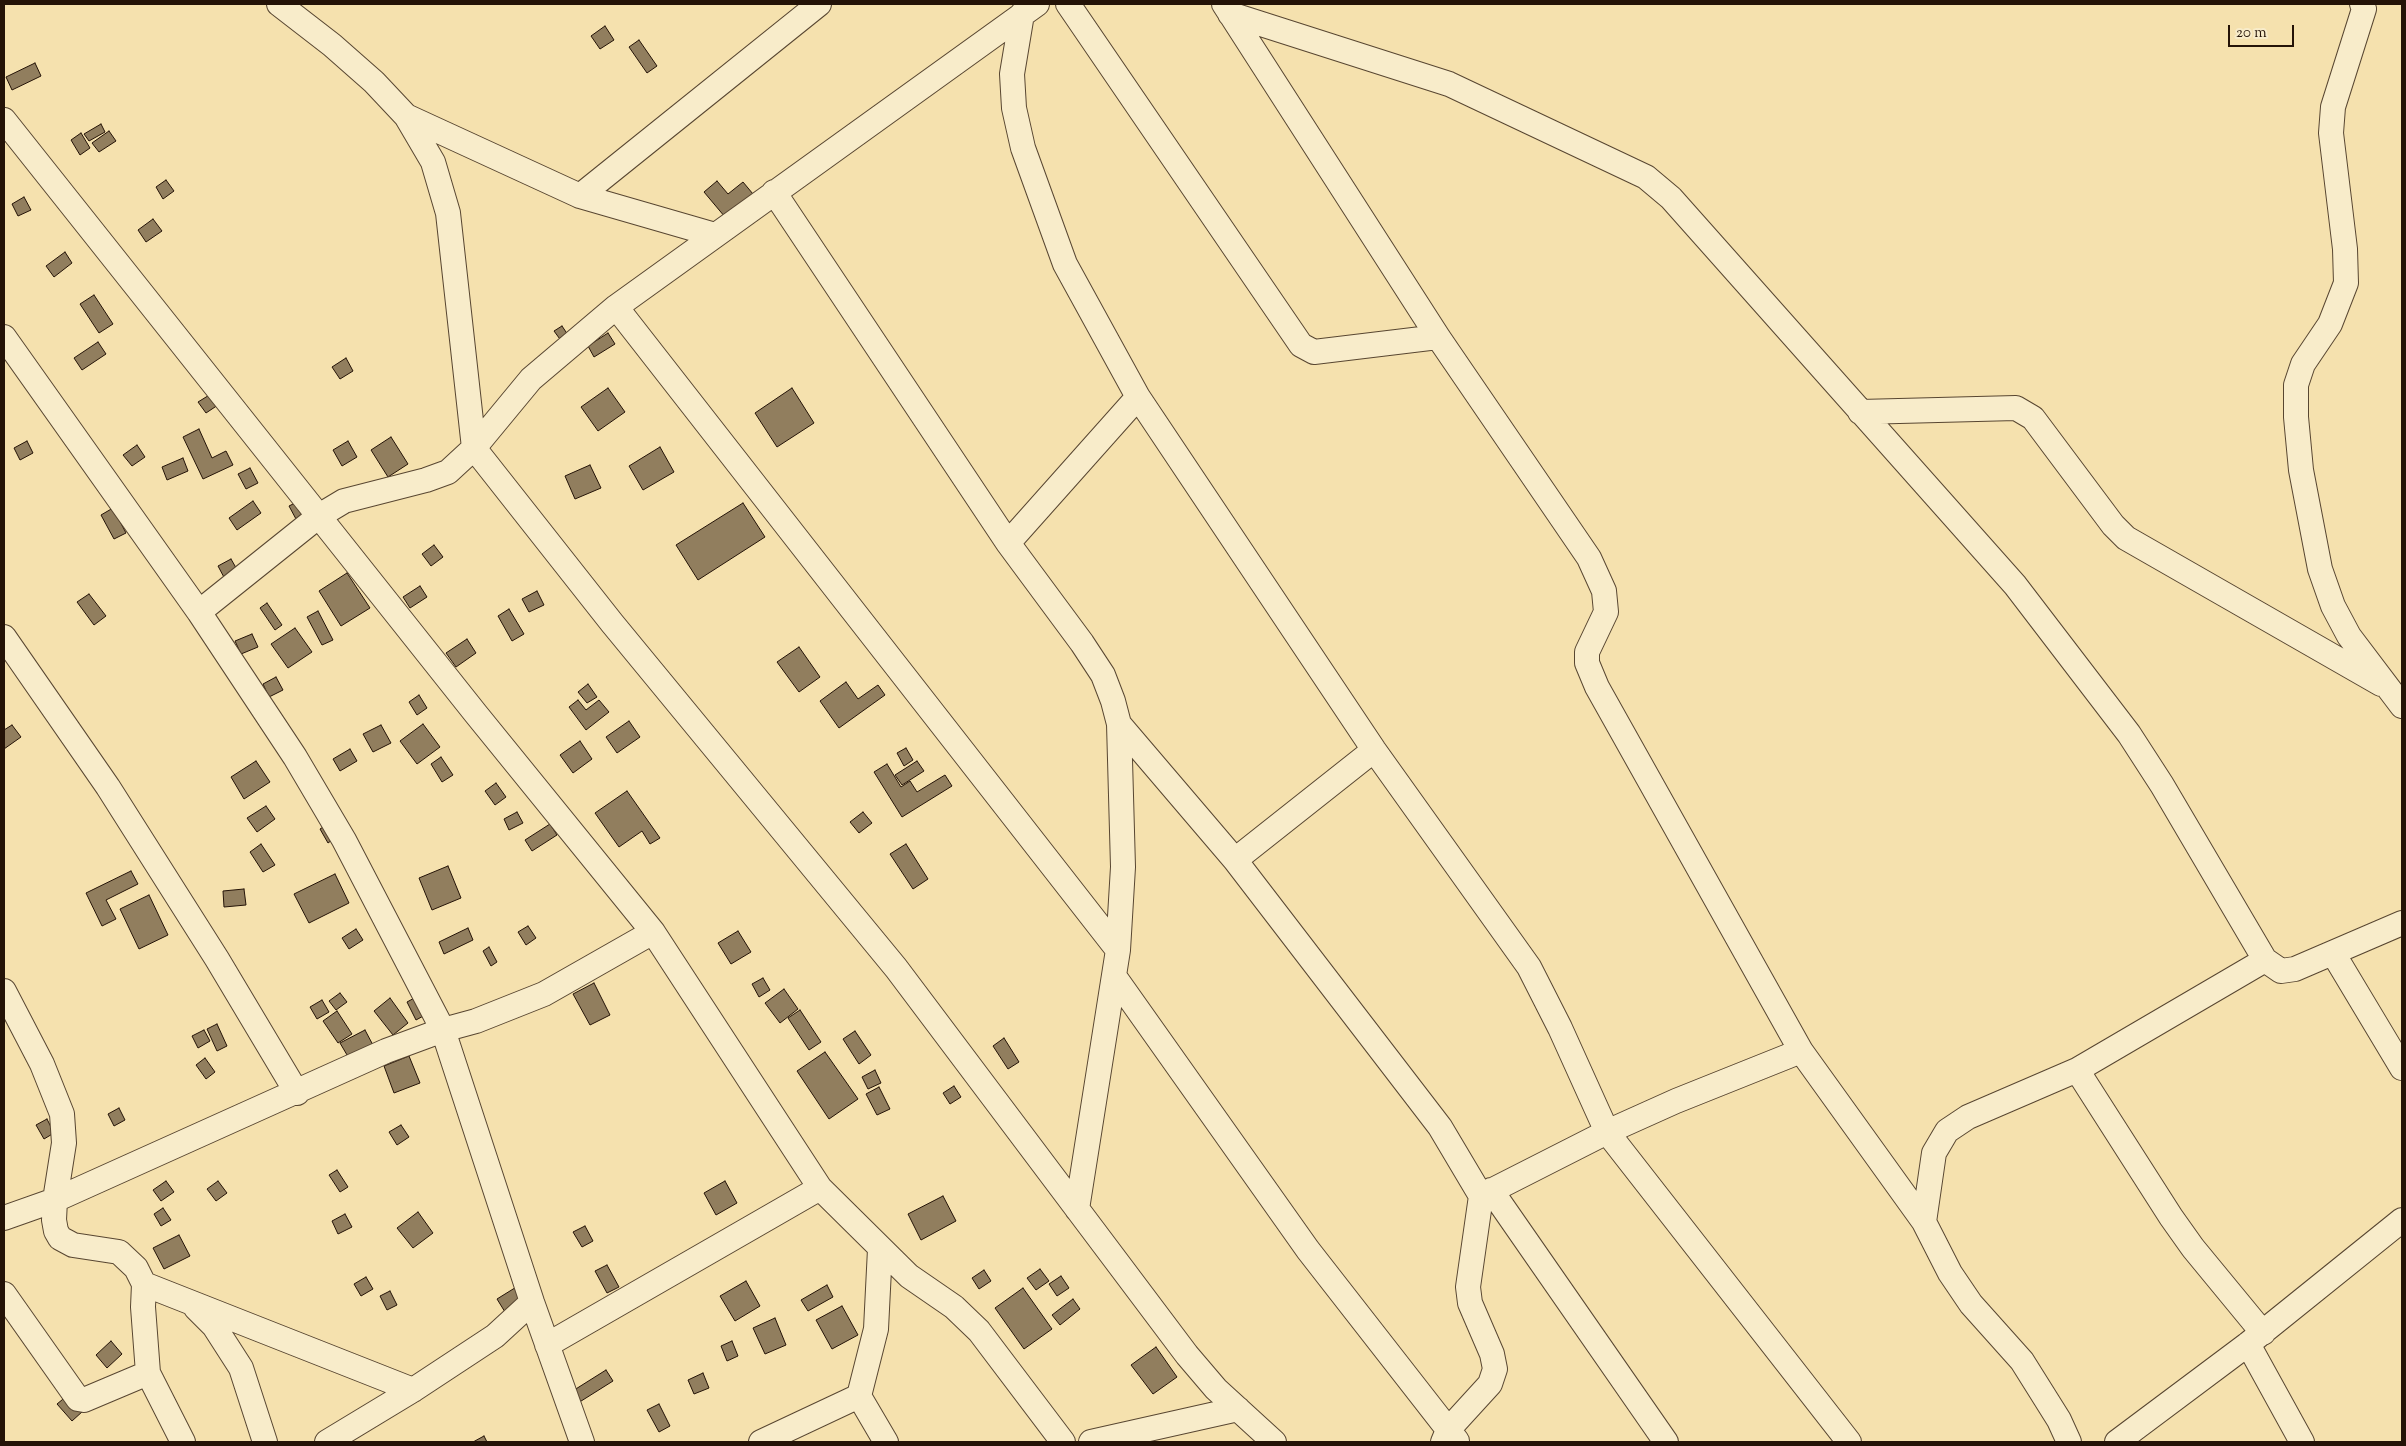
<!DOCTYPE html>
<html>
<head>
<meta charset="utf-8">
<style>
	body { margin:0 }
	#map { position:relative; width:2406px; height:1446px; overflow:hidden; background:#f5e1ae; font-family:"Sorts Mill Goudy",serif }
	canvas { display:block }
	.frame { position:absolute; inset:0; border:5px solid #241307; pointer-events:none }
	.scale { position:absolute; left:2228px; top:25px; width:66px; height:22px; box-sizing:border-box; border:2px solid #241307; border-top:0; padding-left:6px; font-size:15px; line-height:18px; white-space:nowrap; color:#241307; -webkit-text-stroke:4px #f8ecca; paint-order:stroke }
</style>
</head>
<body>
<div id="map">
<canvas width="2406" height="1446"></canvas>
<div class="frame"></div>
<div class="scale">20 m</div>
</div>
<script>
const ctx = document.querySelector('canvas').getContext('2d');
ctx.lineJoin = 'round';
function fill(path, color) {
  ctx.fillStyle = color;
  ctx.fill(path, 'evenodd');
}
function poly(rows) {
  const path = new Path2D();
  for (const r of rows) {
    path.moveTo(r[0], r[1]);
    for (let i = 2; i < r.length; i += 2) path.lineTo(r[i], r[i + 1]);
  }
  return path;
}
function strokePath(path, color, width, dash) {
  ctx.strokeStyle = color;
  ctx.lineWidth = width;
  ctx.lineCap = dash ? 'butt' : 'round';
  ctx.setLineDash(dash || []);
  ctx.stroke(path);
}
const building = poly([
	[605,26,614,40,600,49,591,36,605,26],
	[639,40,657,66,647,73,629,47,639,40],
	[35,63,41,76,12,90,6,77,35,63],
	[101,124,105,132,89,141,84,134,101,124],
	[109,131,116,141,99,152,92,143,109,131],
	[81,133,90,148,80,155,71,140,81,133],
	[166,180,174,191,163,199,156,187,166,180],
	[717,181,728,194,743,182,753,194,725,217,704,192,717,181],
	[24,197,31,210,18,216,12,204,24,197],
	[153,219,162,231,146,242,138,230,153,219],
	[65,252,72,263,54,277,46,266,65,252],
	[94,295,113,324,99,333,80,304,94,295],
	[562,326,572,341,565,346,554,331,562,326],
	[608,333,615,344,594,357,588,346,608,333],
	[98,342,106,354,82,370,74,358,98,342],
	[346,358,353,371,340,379,332,367,346,358],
	[608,388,625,412,598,431,581,407,608,388],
	[792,388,814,423,777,447,755,413,792,388],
	[211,394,218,405,206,413,198,402,211,394],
	[199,429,212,458,226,451,233,465,203,479,183,437,199,429],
	[391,437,408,464,388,477,371,450,391,437],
	[27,441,33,453,20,460,14,448,27,441],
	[348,441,357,457,342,466,333,450,348,441],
	[137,445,145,457,132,466,123,455,137,445],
	[660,447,674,472,643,490,629,466,660,447],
	[183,458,188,471,167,480,162,467,183,458],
	[590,465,601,488,575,499,565,476,590,465],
	[250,468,258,483,246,489,238,474,250,468],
	[253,501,261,513,237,530,229,518,253,501],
	[299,501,306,513,296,519,289,506,299,501],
	[743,503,765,537,698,580,676,545,743,503],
	[113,508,126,533,114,539,101,515,113,508],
	[434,545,443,557,431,566,422,554,434,545],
	[231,559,239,573,226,581,218,566,231,559],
	[347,573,370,608,341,626,319,591,347,573],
	[420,586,427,597,410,608,403,597,420,586],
	[537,591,544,605,529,612,522,599,537,591],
	[89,594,106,616,94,625,77,602,89,594],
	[267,603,282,625,275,630,260,608,267,603],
	[509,609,524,634,512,641,498,616,509,609],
	[318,611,333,640,322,645,307,617,318,611],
	[295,628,312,652,288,668,271,644,295,628],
	[252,634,258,647,241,654,235,641,252,634],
	[467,639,476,653,456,667,446,653,467,639],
	[799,647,820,677,799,692,777,662,799,647],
	[276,677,283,690,269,697,263,684,276,677],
	[846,682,858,699,878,685,885,695,839,728,820,701,846,682],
	[588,684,597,697,587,703,578,692,588,684],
	[419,695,427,708,417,715,409,702,419,695],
	[578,700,586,710,599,700,609,712,586,730,569,707,578,700],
	[629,721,640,737,617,753,606,737,629,721],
	[423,724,440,747,417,764,400,741,423,724],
	[12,725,21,737,4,749,4,730,12,725],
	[381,725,391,743,373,752,363,734,381,725],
	[580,741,592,759,573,773,560,755,580,741],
	[906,748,913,760,904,766,897,753,906,748],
	[350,749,357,761,340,771,333,759,350,749],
	[441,757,453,775,442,782,431,764,441,757],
	[256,761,270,782,244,799,231,777,256,761],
	[917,761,924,771,902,785,895,775,917,761],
	[887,764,901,787,910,781,917,792,945,775,952,786,902,817,874,772,887,764],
	[496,783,506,797,495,805,485,791,496,783],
	[627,791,660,838,650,844,642,831,619,847,595,813,627,791],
	[266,806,275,819,257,832,247,818,266,806],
	[517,812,523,823,509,830,504,819,517,812],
	[863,812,872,823,859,833,850,822,863,812],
	[331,822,339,835,328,843,320,829,331,822],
	[550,824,557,835,532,851,525,840,550,824],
	[261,844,275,865,263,872,250,852,261,844],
	[906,844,928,879,913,889,890,854,906,844],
	[448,866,461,898,432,910,419,878,448,866],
	[131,871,138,884,106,900,116,919,102,926,86,893,131,871],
	[335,874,349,903,309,923,294,894,335,874],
	[244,889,246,905,224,907,223,891,244,889],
	[149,895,168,935,139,949,120,909,149,895],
	[528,926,536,938,526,945,518,932,528,926],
	[468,928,473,940,444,954,439,942,468,928],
	[356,929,363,940,349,949,342,938,356,929],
	[738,931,751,952,731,964,718,943,738,931],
	[489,947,497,962,491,966,483,951,489,947],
	[763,978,770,990,759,997,752,984,763,978],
	[594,983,610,1015,590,1025,573,994,594,983],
	[784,989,798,1009,780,1023,765,1003,784,989],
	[340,993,347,1002,336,1010,329,1001,340,993],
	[418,996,427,1014,416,1020,407,1002,418,996],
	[390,998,408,1023,393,1035,374,1011,390,998],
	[322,1000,329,1012,317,1019,310,1007,322,1000],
	[800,1010,821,1042,809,1050,788,1018,800,1010],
	[337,1011,352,1034,338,1043,323,1021,337,1011],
	[217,1024,227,1046,217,1051,207,1029,217,1024],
	[204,1030,210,1041,198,1048,192,1036,204,1030],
	[365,1030,374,1047,350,1060,340,1043,365,1030],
	[855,1031,871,1055,859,1064,843,1039,855,1031],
	[1004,1038,1019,1062,1008,1069,993,1046,1004,1038],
	[825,1052,858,1099,829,1119,797,1071,825,1052],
	[409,1056,420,1083,394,1093,384,1066,409,1056],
	[205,1058,215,1072,206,1079,196,1065,205,1058],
	[875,1070,881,1083,868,1089,862,1077,875,1070],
	[954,1086,961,1097,950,1104,943,1093,954,1086],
	[879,1087,890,1109,877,1115,866,1094,879,1087],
	[119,1108,125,1120,114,1126,108,1114,119,1108],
	[47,1119,54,1133,44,1139,36,1125,47,1119],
	[401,1125,409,1137,397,1145,389,1132,401,1125],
	[337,1170,348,1187,340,1192,329,1175,337,1170],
	[166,1181,174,1192,161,1201,153,1190,166,1181],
	[218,1181,227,1193,216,1201,207,1189,218,1181],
	[725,1181,737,1203,716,1215,704,1193,725,1181],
	[943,1196,956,1221,921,1240,908,1214,943,1196],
	[163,1208,171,1220,161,1226,154,1214,163,1208],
	[418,1212,433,1233,413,1248,397,1228,418,1212],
	[345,1214,352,1227,338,1234,332,1221,345,1214],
	[585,1226,593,1241,582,1247,573,1232,585,1226],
	[179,1235,190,1256,164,1269,153,1248,179,1235],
	[607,1265,619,1287,607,1293,595,1271,607,1265],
	[1040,1269,1049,1281,1036,1290,1027,1278,1040,1269],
	[984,1270,991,1281,979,1289,972,1278,984,1270],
	[1061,1276,1069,1288,1057,1296,1049,1284,1061,1276],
	[366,1277,373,1289,361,1296,354,1284,366,1277],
	[746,1281,760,1306,735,1321,720,1296,746,1281],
	[827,1285,833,1297,808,1311,801,1300,827,1285],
	[518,1286,526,1300,505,1312,497,1299,518,1286],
	[1023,1288,1052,1329,1024,1349,995,1308,1023,1288],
	[390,1291,397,1305,387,1310,380,1296,390,1291],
	[1073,1299,1080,1309,1060,1325,1052,1315,1073,1299],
	[842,1306,858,1335,832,1349,816,1320,842,1306],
	[775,1318,786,1345,765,1354,753,1328,775,1318],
	[111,1341,122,1354,107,1368,96,1355,111,1341],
	[732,1341,738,1356,727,1361,721,1346,732,1341],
	[1156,1347,1177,1377,1153,1394,1131,1365,1156,1347],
	[606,1370,613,1381,578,1403,571,1392,606,1370],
	[703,1373,709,1388,694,1394,688,1380,703,1373],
	[68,1395,83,1411,72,1421,57,1404,68,1395],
	[659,1404,670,1426,659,1432,647,1410,659,1404],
	[484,1436,487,1442,473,1442,484,1436]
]);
fill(building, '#917e5e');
strokePath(building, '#241307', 1);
const minor = poly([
	[279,4,332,45,374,82,406,116,433,162,448,213,474,448,612,623,896,968,1187,1355,1216,1389,1274,1442],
	[1068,4,1301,345,1314,352,1438,337],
	[1224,4,1438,337,1589,558,1604,591,1606,612,1587,652,1587,663,1597,687,1801,1051,1924,1222,1950,1273,1971,1304,2022,1361,2059,1420,2069,1442],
	[2362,4,2364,9,2333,107,2331,133,2345,249,2346,283,2330,324,2303,364,2296,385,2296,417,2301,470,2320,569,2333,606,2349,636,2402,706],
	[1022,14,1012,74,1014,108,1023,148,1065,264,1138,397,1374,750,1529,967,1560,1028,1607,1132,1849,1442],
	[1230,14,1449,84,1646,177,1671,198,2015,585,2129,734,2162,785,2265,960,2281,971,2295,969,2402,923],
	[406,116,580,196,715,235],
	[4,120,476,714,653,932,820,1188,909,1276,954,1307,979,1331,1063,1442],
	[774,192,1008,543,1082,643,1103,675,1113,701,1119,724,1123,867,1118,950,1077,1209],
	[580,196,819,4],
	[616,307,1118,950],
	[4,337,199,612,295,757,344,840,443,1030,532,1302,582,1442],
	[1860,412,2016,408,2033,418,2113,525,2126,538,2381,684],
	[1008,543,1138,397],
	[199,612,319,516,344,501,426,480,448,472,474,448,531,379,616,307,1037,4],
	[4,637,108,787,217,959,297,1093],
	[1119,724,1235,860,1440,1127,1481,1196,1468,1287,1470,1303,1492,1354,1495,1369,1490,1384,1448,1430,1443,1442],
	[1235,860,1374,750],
	[2333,953,2402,1068],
	[1114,976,1308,1250,1457,1441],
	[4,991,42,1064,62,1114,64,1143,55,1200,54,1220,56,1231,60,1238,73,1245,119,1252,136,1268,144,1284,143,1307,148,1373,183,1442],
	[2077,1070,2171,1217,2193,1248,2263,1333],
	[1491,1190,1666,1442],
	[1481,1196,1607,1132,1676,1101,1801,1051],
	[4,1218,55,1200,386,1051,443,1030,476,1021,544,994,653,932],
	[1924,1222,1934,1153,1947,1131,1968,1117,2077,1070,2265,960],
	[880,1249,876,1329,859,1396,886,1442],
	[144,1284,413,1390],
	[4,1294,78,1399,84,1400,148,1373],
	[196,1308,214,1326,241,1368,265,1442],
	[2248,1344,2302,1442],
	[547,1345,820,1188],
	[327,1442,413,1390,495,1336,532,1302],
	[761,1442,859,1396],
	[1091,1442,1238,1409],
	[2117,1442,2248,1344,2402,1220]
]);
strokePath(minor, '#584631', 26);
strokePath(minor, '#f8ecca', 24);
</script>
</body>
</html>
